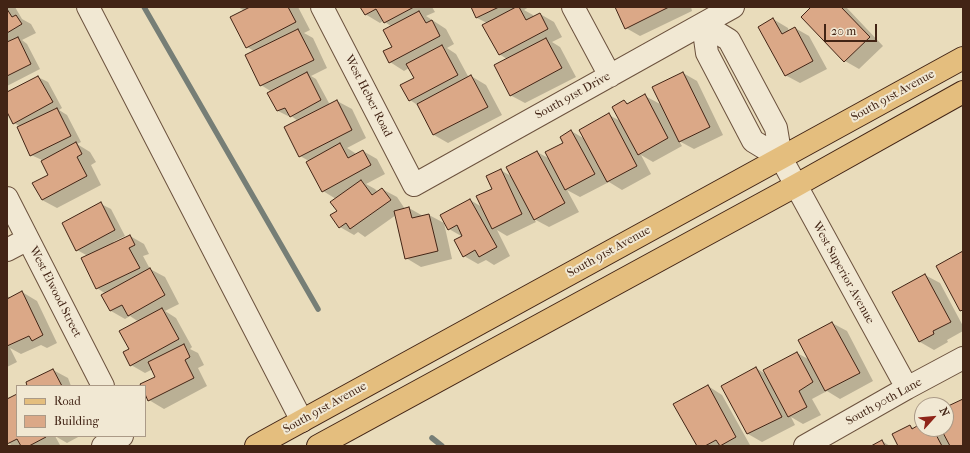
<!DOCTYPE html>
<html>
<head>
<meta charset="utf-8">
<style>
	body { margin:0 }
	#map { position:relative; width:970px; height:453px; overflow:hidden; background:#e9dcbb; font-family:"IM FELL French Canon",serif }
	canvas { display:block }
	.frame { position:absolute; inset:0; border:8px solid #422415; pointer-events:none }
	.legend { position:absolute; left:16px; top:385px; width:130px; height:52px; box-sizing:border-box; background:#f1e8d3; border:1px solid #ab9a87; margin:0; padding:5px 7px; list-style:none; font-size:12px; color:#422415 }
	.legend li { display:flex; align-items:center; gap:8px; height:20px }
	.legend b { width:20px; border:1px solid #ab9a87 }
	.north { position:absolute; left:914px; top:397px; width:40px; height:40px; box-sizing:border-box; background:#f1e8d3; border:1px solid #ab9a87; border-radius:50%; rotate:63deg; font-size:11px; font-weight:700; line-height:16px; text-align:center; color:#422415 }
	.north::after { content:''; display:block; margin:auto; width:14px; height:18px; background:#8f2418; clip-path:polygon(50% 0,100% 100%,50% 72%,0 100%) }
	.scale { position:absolute; left:824px; top:24px; width:53px; height:18px; box-sizing:border-box; border:2px solid #422415; border-top:0; padding-left:5px; font-size:12px; line-height:14px; white-space:nowrap; color:#422415; -webkit-text-stroke:3px #f1e8d3; paint-order:stroke }
</style>
</head>
<body>
<div id="map">
<canvas width="970" height="453"></canvas>
<div class="frame"></div>
<ul class="legend">
<li><b style="height:5px;background:#e4be7e"></b>Road</li>
<li><b style="height:11px;background:#dba887"></b>Building</li>
</ul>
<div class="north">N</div>
<div class="scale">20 m</div>
</div>
<script>
const ctx = document.querySelector('canvas').getContext('2d');
ctx.lineJoin = 'round';
function fill(path, color) {
  ctx.fillStyle = color;
  ctx.fill(path, 'evenodd');
}
function poly(rows) {
  const path = new Path2D();
  for (const r of rows) {
    path.moveTo(r[0], r[1]);
    for (let i = 2; i < r.length; i += 2) path.lineTo(r[i], r[i + 1]);
  }
  return path;
}
function strokePath(path, color, width, dash) {
  ctx.strokeStyle = color;
  ctx.lineWidth = width;
  ctx.lineCap = dash ? 'butt' : 'round';
  ctx.setLineDash(dash || []);
  ctx.stroke(path);
}
function label(font, color, halo, rows, align = 'center') {
  ctx.font = font + ' "IM FELL French Canon",serif';
  ctx.lineWidth = 4;
  ctx.setLineDash([]);
  ctx.textBaseline = 'middle';
  ctx.strokeStyle = halo;
  ctx.fillStyle = color;
  for (const [text, x, y, turn = 0] of rows) {
    ctx.save();
    ctx.translate(x, y);
    ctx.rotate((+turn || 0) * Math.PI / 180);
    ctx.textAlign = isNaN(turn) ? turn : align;
    if (halo) ctx.strokeText(text, 0, 0);
    ctx.fillText(text, 0, 0);
    ctx.restore();
  }
}
fill(poly([
	[7,7,15,7,22,19,31,24,36,33,22,40,27,44,40,69,7,86],
	[238,7,298,7,310,30,304,33,313,38,327,68,311,76,316,79,330,105,337,101,352,109,366,138,347,148,355,153,356,155,363,151,377,159,385,174,366,184,375,189,378,192,382,189,397,197,405,209,409,208,423,216,429,215,444,223,452,259,421,267,406,258,396,215,365,237,358,232,354,235,340,227,336,199,323,191,309,161,300,156,298,121,290,115,288,116,278,111,269,93,272,92,261,85,254,51,247,47,245,11],
	[361,7,432,7,435,12,426,16,446,29,454,44,447,48,456,54,469,78,471,76,486,85,502,115,448,143,434,135,419,106,410,100,415,78,409,68,404,71,390,62,393,47,392,27,385,22,384,20,380,23,365,14],
	[472,7,529,7,524,10,533,15,534,17,540,14,554,22,562,37,552,42,560,47,576,77,525,103,510,95,507,59,499,54,487,23,477,18],
	[616,7,691,7,692,11,640,36,626,28],
	[812,7,846,7,883,46,859,69,845,61],
	[773,19,788,28,789,31,795,28,809,36,827,69,800,83,785,75],
	[683,73,697,81,723,135,694,149,679,141,682,146,653,162,641,155,651,174,622,190,609,182,580,197,567,190,579,212,549,227,534,219,536,222,507,236,497,230,510,256,494,265,486,260,478,264,464,256,463,237,449,229,470,200,482,207,494,189,500,170,513,177,537,152,550,159,564,143,571,131,585,139,609,115,622,122,624,101,629,104,645,96,662,105],
	[38,77,48,82,62,108,59,110,67,115,81,142,77,144,90,152,96,162,91,165,101,185,57,208,42,200,50,175,42,160,31,155,21,127,14,123,7,110,7,93],
	[101,204,111,209,125,236,113,242,114,243,130,236,144,244,149,254,143,256,150,269,165,277,179,304,165,311,176,318,192,347,190,349,198,353,204,365,198,368,207,386,164,409,149,400,145,392,145,386,142,386,157,377,153,369,145,373,131,365,130,349,139,322,130,316,125,319,111,311,103,296,106,294,97,288,88,256,77,250],
	[925,275,940,283,963,326,963,331,947,340,948,342,934,350,920,342],
	[22,292,37,301,57,343,47,348,41,345,21,354,10,348,17,362,7,367,7,296,11,298],
	[832,323,847,331,873,381,840,399,827,391,812,399,821,415,803,424,791,417,795,425,762,442,748,434,723,386,756,368,767,375,797,353,810,360],
	[53,370,68,378,71,386,29,386],
	[708,386,722,395,750,445,698,446],
	[17,395,17,436,80,436,67,443,55,436,60,445,59,446,13,446,8,443,7,441,7,399],
	[963,400,963,446,899,446,910,426,915,429,922,424,922,429,946,429,946,409],
	[882,441,890,446,873,446]
]), '#0003');
strokePath(poly([
	[144,7,318,309],
	[432,438,442,446]
]), '#767e76', 5.5);
const building = poly([
	[250,7,288,7,296,22,246,48,230,17,250,7],
	[360,7,414,7,384,23,376,9,365,15,360,7],
	[471,7,499,7,476,18,471,7],
	[516,7,519,7,526,20,540,13,548,29,499,55,482,25,516,7],
	[615,7,669,7,625,29,615,7],
	[811,7,841,7,870,37,844,62,801,17,811,7],
	[7,9,12,17,16,15,22,24,7,33,7,9],
	[419,11,426,23,432,20,440,36,389,63,383,51,392,47,383,30,419,11],
	[773,18,782,34,795,27,813,61,785,76,758,27,773,18],
	[298,29,314,60,260,86,245,55,298,29],
	[18,37,31,64,7,76,7,42,18,37],
	[546,38,562,68,510,96,494,65,546,38],
	[442,45,458,75,409,101,400,85,414,78,406,64,442,45],
	[307,72,321,100,290,117,285,108,277,111,267,93,307,72],
	[683,72,710,127,679,142,652,87,683,72],
	[471,75,488,107,433,135,417,104,471,75],
	[38,76,53,102,13,124,7,112,7,92,38,76],
	[645,94,668,138,638,155,612,107,624,100,627,104,645,94],
	[337,100,352,130,299,157,284,127,337,100],
	[57,108,71,136,30,156,17,127,57,108],
	[609,113,637,166,607,182,579,130,609,113],
	[571,130,595,174,565,190,545,152,563,143,560,137,571,130],
	[76,142,82,154,77,157,87,176,42,200,32,183,48,175,41,161,76,142],
	[340,143,348,158,363,150,371,165,322,192,306,162,340,143],
	[537,151,565,203,534,220,506,167,537,151],
	[501,169,522,214,492,229,476,196,492,189,486,176,501,169],
	[361,180,372,195,382,188,391,200,350,229,346,223,339,228,330,215,337,211,330,202,361,180],
	[470,199,497,247,479,257,475,250,463,257,454,240,462,236,457,225,448,230,440,215,470,199],
	[101,202,115,230,76,251,62,223,101,202],
	[409,207,412,218,429,214,438,251,405,259,394,211,409,207],
	[130,235,135,245,129,248,140,268,96,289,81,258,130,235],
	[963,251,963,310,960,311,936,266,963,251],
	[150,268,165,295,128,316,122,305,110,311,101,295,150,268],
	[925,274,951,322,933,331,934,334,919,342,892,292,925,274],
	[22,291,43,335,32,341,29,336,7,346,7,299,22,291],
	[162,308,179,339,130,366,123,352,129,349,119,331,162,308],
	[832,322,860,373,825,391,798,340,832,322],
	[184,344,190,357,185,360,194,378,148,401,145,394,145,386,141,386,140,384,155,377,148,362,184,344],
	[797,352,813,382,799,391,807,407,788,417,763,370,797,352],
	[756,367,782,417,747,434,721,386,756,367],
	[53,369,62,386,27,386,26,382,53,369],
	[708,385,736,437,720,446,716,440,705,446,697,446,673,404,708,385],
	[17,394,17,436,46,436,46,437,29,446,21,446,17,439,7,444,7,399,17,394],
	[963,399,963,446,950,446,941,429,946,429,946,407,963,399],
	[922,423,922,429,933,429,942,446,898,446,892,434,910,425,912,429,922,423],
	[882,440,885,446,871,446,882,440]
]);
fill(building, '#dba887');
strokePath(building, '#422415', 1);
const minor = poly([
	[88,7,302,421],
	[322,7,414,185,733,7],
	[573,7,610,76],
	[703,24,729,40,776,128,781,158,907,388],
	[703,24,707,53,753,141,781,158],
	[7,198,103,386],
	[7,250,28,239],
	[103,446,122,436],
	[805,446,907,388,963,358]
]);
const major = poly([
	[256,446,963,58],
	[318,446,795,186,963,92]
]);
strokePath(minor, '#6c523e', 24);
strokePath(major, '#422415', 24);
strokePath(minor, '#f1e8d3', 22);
strokePath(major, '#e4be7e', 22);
label('12px', '#422415', '#f1e8d3', [
	["West Heber Road",368,96,63],
	["South 91st Drive",573,96,-29],
	["South 91st Avenue",893,96,-29],
	["South 91st Avenue",609,252,-29],
	["West Superior Avenue",843,273,61],
	["West Elwood Street",55,292,63],
	["South 90th Lane",884,402,-29],
	["South 91st Avenue",325,408,-29]
]);
</script>
</body>
</html>
